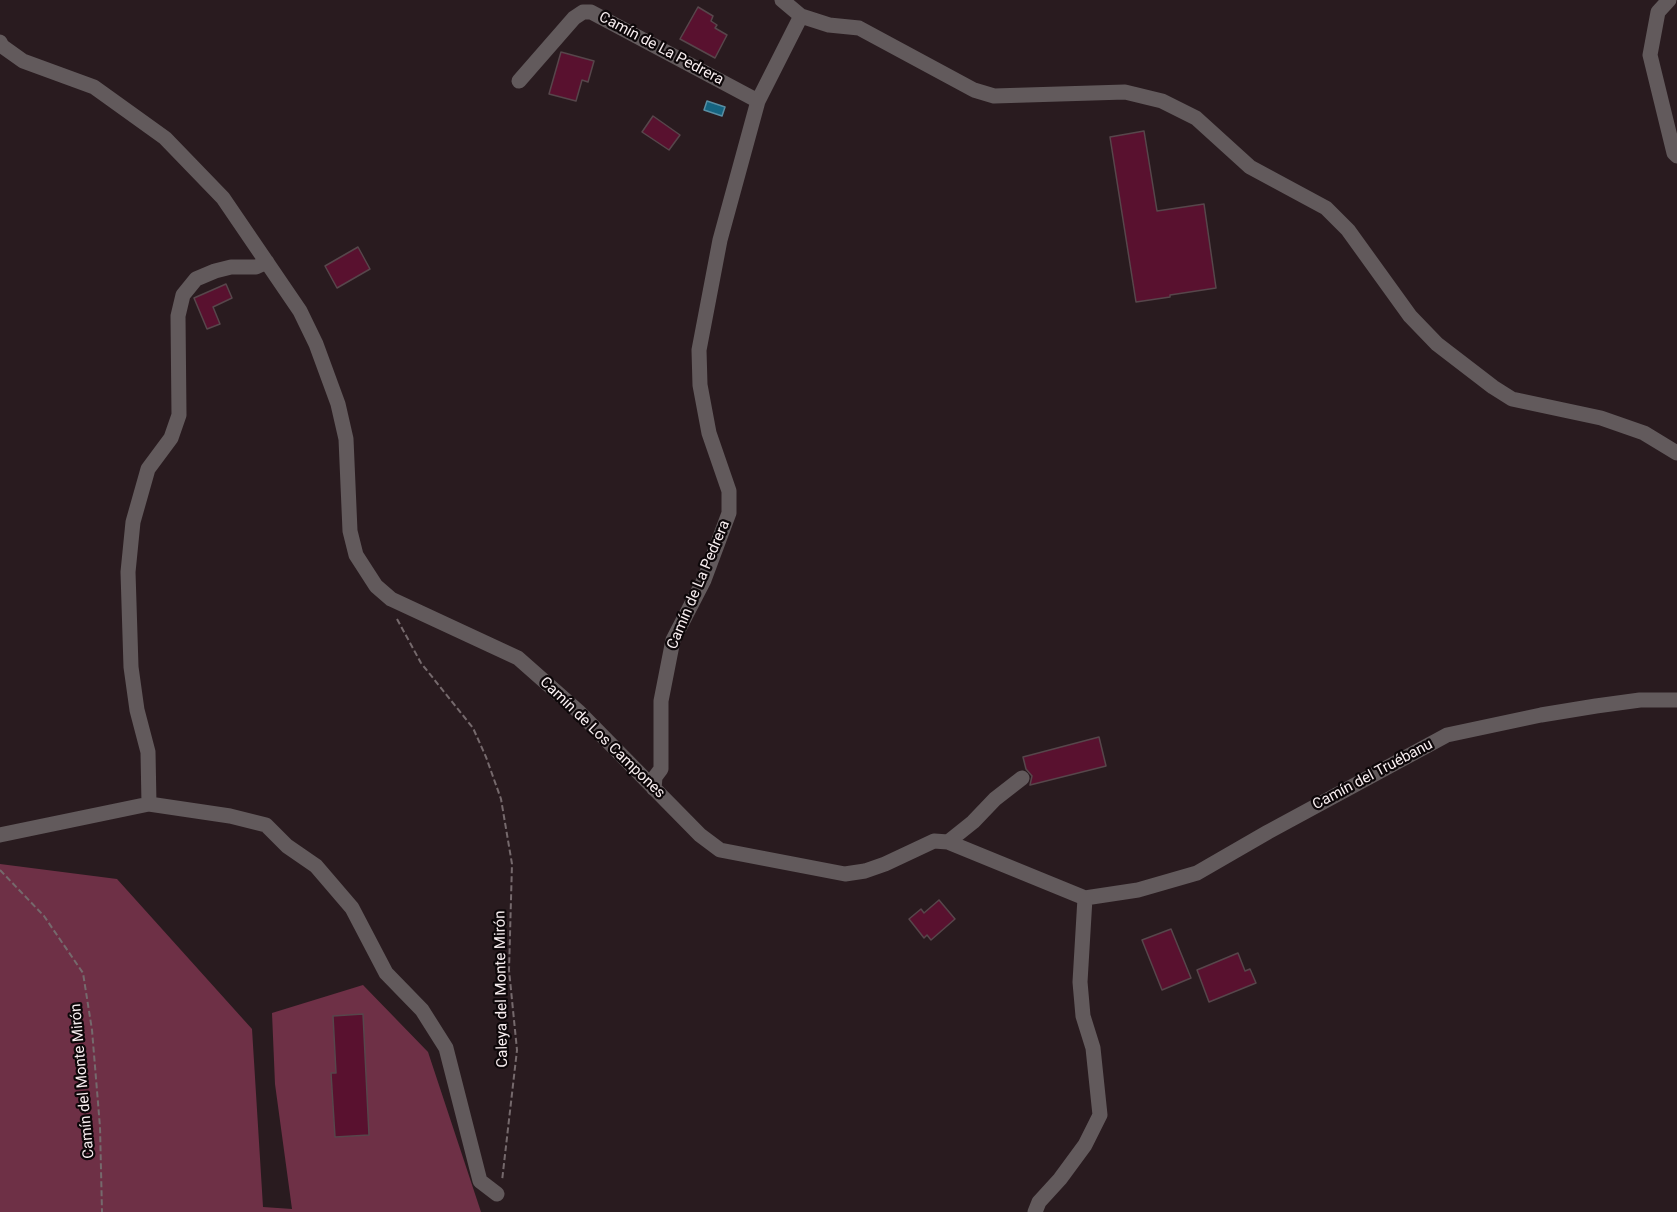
<!DOCTYPE html>
<html>
<head>
<meta charset="utf-8">
<style>
	body { margin:0 }
	canvas { display:block; background:#291b1f }
</style>
</head>
<body>
<canvas width="1677" height="1212"></canvas>
<script>
const ctx = document.querySelector('canvas').getContext('2d');
ctx.lineJoin = 'round';
function fill(path, color) {
  ctx.fillStyle = color;
  ctx.fill(path, 'evenodd');
}
function poly(rows) {
  const path = new Path2D();
  for (const r of rows) {
    path.moveTo(r[0], r[1]);
    for (let i = 2; i < r.length; i += 2) path.lineTo(r[i], r[i + 1]);
  }
  return path;
}
function strokePath(path, color, width, dash) {
  ctx.strokeStyle = color;
  ctx.lineWidth = width;
  ctx.lineCap = dash ? 'butt' : 'round';
  ctx.setLineDash(dash || []);
  ctx.stroke(path);
}
function label(font, color, halo, rows, align = 'center') {
  ctx.font = font + ' Roboto,sans-serif';
  ctx.lineWidth = 4.5;
  ctx.setLineDash([]);
  ctx.textBaseline = 'middle';
  ctx.strokeStyle = halo;
  ctx.fillStyle = color;
  for (const [text, x, y, turn = 0] of rows) {
    ctx.save();
    ctx.translate(x, y);
    ctx.rotate((+turn || 0) * Math.PI / 180);
    ctx.textAlign = isNaN(turn) ? turn : align;
    if (halo) ctx.strokeText(text, 0, 0);
    ctx.fillText(text, 0, 0);
    ctx.restore();
  }
}
fill(poly([
	[0,864,117,879,252,1029,263,1207,292,1209,275,1084,272,1013,363,985,428,1052,481,1212,0,1212]
]), '#6e3046');
const water = poly([
	[707,101,725,107,722,116,704,110,707,101]
]);
fill(water, '#156481');
strokePath(water, '#598ea3', 1.5);
const building = poly([
	[698,7,713,16,711,21,717,25,715,28,727,35,715,58,680,39,698,7],
	[561,52,594,61,588,82,582,80,576,101,549,94,561,52],
	[653,116,680,135,669,150,642,132,653,116],
	[1144,131,1157,211,1204,204,1216,288,1170,295,1170,297,1136,302,1110,137,1144,131],
	[358,247,370,269,337,288,325,266,358,247],
	[226,284,232,298,213,307,220,324,207,329,194,298,226,284],
	[1099,737,1106,766,1030,785,1032,776,1026,769,1023,757,1099,737],
	[939,900,955,919,931,940,927,935,924,938,909,919,921,909,924,913,939,900],
	[1171,929,1191,978,1162,990,1142,940,1171,929],
	[1238,953,1245,971,1250,969,1256,983,1209,1002,1197,970,1238,953],
	[363,1014,369,1135,335,1137,331,1073,336,1073,333,1016,363,1014]
]);
fill(building, '#59112f');
strokePath(building, '#57464b', 1.5);
strokePath(poly([
	[397,619,421,663,473,728,486,757,501,799,512,864,509,970,517,1050,502,1181],
	[0,870,44,916,83,973,92,1030,100,1127,102,1212]
]), '#75696c', 2, [6, 3]);
strokePath(poly([
	[782,0,801,16,829,25,859,28,974,90,994,96,1125,92,1162,101,1196,118,1250,167,1326,208,1348,230,1410,316,1437,344,1493,387,1512,399,1601,418,1644,433,1677,453],
	[1669,0,1658,12,1650,55,1674,153,1677,156],
	[0,42,2,46,23,61,94,87,165,138,223,198,300,311,316,344,338,404,346,439,350,531,356,555,376,586,391,599,518,658,578,711,700,835,720,850,845,874,865,871,885,864,934,841,948,842,1085,898],
	[519,81,574,18,583,12,591,12,758,101],
	[654,789,655,777,661,769,661,701,673,640,704,580,729,513,729,491,709,433,700,385,699,350,720,240,758,101,801,16],
	[149,804,148,752,137,710,131,667,128,572,133,522,148,469,171,438,179,415,178,316,183,295,196,279,215,271,231,267,256,267,267,262],
	[0,835,149,804,230,816,266,825,287,846,316,866,352,908,386,973,422,1010,446,1048,480,1181,497,1194],
	[948,842,973,822,995,799,1022,778],
	[1085,898,1138,890,1197,873,1268,832,1447,735,1541,715,1596,706,1640,700,1677,700],
	[1035,1212,1039,1202,1060,1179,1085,1145,1100,1115,1093,1048,1083,1016,1080,982,1085,898]
]), '#625a5c', 15);
label('15px', '#f9eff1', '#0d0709', [
	["Camín de La Pedrera",661,49,28],
	["Camín de La Pedrera",699,585,-67],
	["Camín de Los Campones",602,738,44],
	["Camín del Truébanu",1373,775,-28],
	["Caleya del Monte Mirón",502,989,-91],
	["Camín del Monte Mirón",83,1081,-95]
]);
</script>
</body>
</html>
